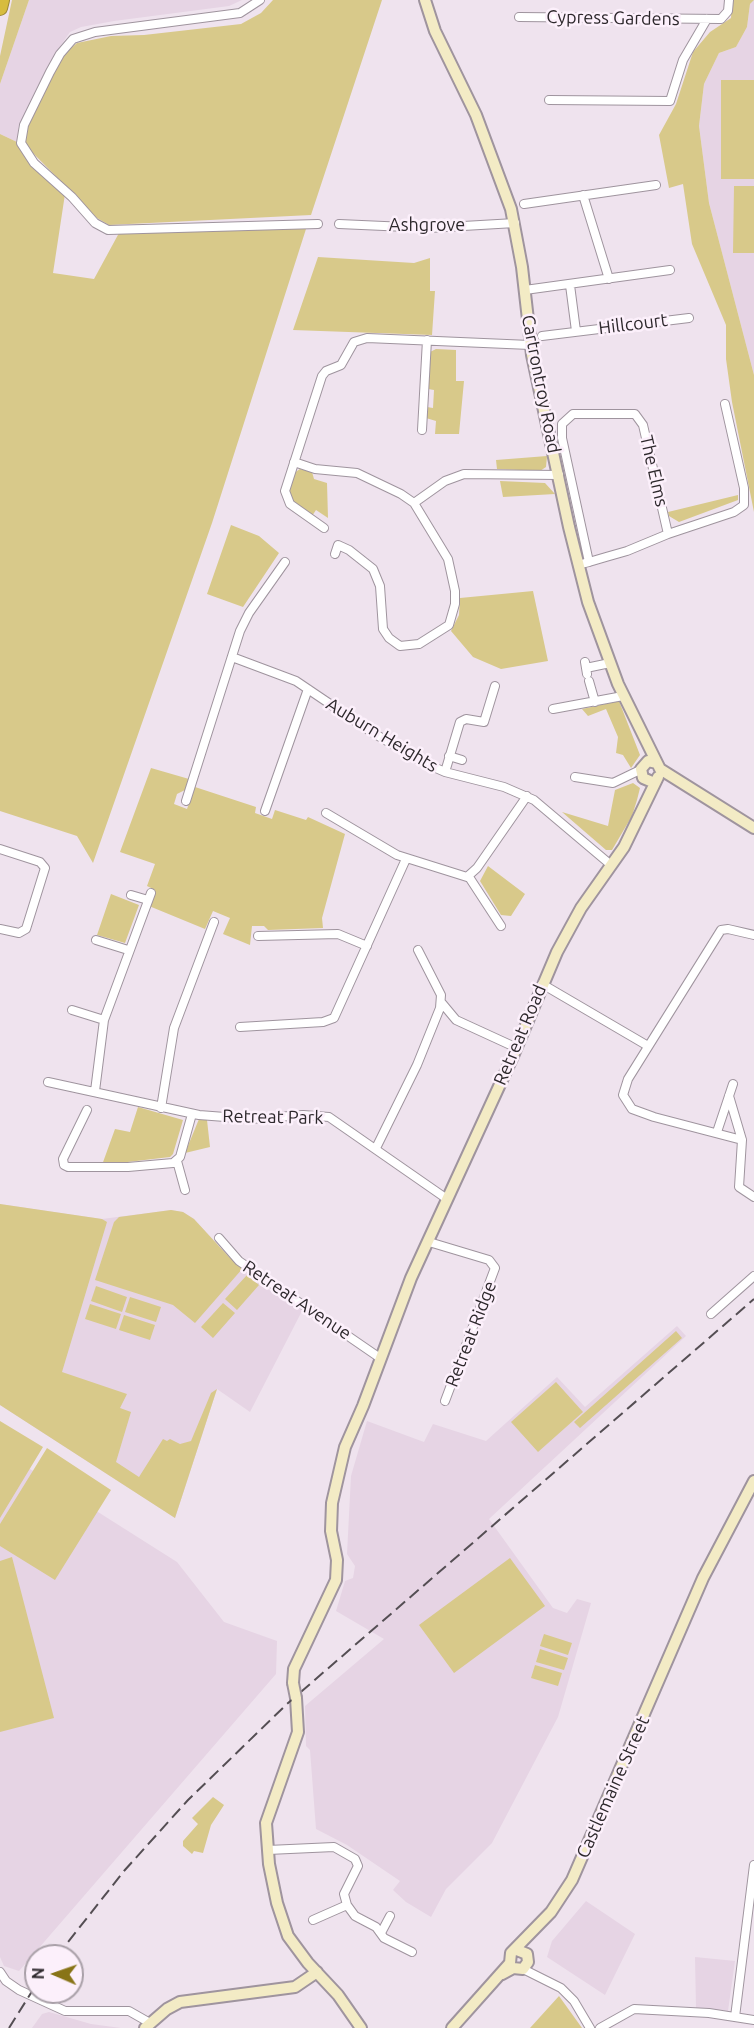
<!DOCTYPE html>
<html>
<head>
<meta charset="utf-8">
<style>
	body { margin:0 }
	#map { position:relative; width:754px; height:2028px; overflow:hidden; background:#efe3ee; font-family:Ubuntu,sans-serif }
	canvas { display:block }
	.north { position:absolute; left:24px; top:1944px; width:60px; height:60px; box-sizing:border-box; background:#fcf0fb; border:2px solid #a9a0a8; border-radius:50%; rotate:272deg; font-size:16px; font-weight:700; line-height:24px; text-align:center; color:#2d282c }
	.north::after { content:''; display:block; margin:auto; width:21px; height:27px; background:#887417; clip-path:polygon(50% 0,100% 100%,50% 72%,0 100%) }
</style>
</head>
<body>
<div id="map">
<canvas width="754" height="2028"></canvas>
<div class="north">N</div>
</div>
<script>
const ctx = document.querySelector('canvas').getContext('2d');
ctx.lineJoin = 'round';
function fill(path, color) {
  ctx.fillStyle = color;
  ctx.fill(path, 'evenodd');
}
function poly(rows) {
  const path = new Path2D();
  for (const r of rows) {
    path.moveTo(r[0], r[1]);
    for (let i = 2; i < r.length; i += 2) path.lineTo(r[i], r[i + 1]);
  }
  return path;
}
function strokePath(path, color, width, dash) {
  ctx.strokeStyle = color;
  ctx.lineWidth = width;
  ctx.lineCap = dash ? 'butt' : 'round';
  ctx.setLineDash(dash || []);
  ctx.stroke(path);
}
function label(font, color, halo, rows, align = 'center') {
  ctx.font = font + ' Ubuntu,sans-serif';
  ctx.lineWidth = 5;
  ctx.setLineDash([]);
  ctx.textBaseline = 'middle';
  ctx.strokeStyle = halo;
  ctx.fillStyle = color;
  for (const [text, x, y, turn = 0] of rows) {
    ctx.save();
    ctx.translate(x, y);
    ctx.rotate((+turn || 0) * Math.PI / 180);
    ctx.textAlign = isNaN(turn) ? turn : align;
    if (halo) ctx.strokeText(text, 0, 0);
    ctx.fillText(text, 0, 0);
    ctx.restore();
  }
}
fill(poly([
	[29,0,242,0,229,6,114,21,81,27,70,32,57,51,19,126,17,142,0,134,0,84],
	[754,0,754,375,709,203,699,126,704,84,719,53,736,47,747,27,750,4],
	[0,1204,102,1219,171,1210,183,1212,194,1219,229,1257,273,1293,302,1311,250,1412,217,1389,175,1518,0,1405],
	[677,1326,686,1336,489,1519,553,1608,567,1613,577,1599,591,1603,558,1717,492,1843,446,1889,431,1917,406,1902,393,1890,400,1881,347,1845,316,1829,310,1750,306,1746,305,1706,384,1639,336,1611,345,1581,353,1578,355,1566,347,1554,351,1476,367,1421,424,1442,433,1424,486,1441,557,1377,585,1407],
	[0,1450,177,1562,224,1622,277,1641,276,1674,19,1971,4,1966,0,1957],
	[586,1901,635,1934,605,1995,547,1957,552,1941],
	[695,1957,735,1961,728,2011,696,2008],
	[49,2012,91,2024,121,2028,32,2028,42,2014]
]), '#e6d4e4');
fill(poly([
	[12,0,29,0,0,84,0,56],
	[273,0,382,0,311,215,109,225,97,218,25,145,25,131,63,55,77,43,111,36,144,35,241,24,261,13],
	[732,0,754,0,750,4,747,27,736,47,719,53,704,84,699,126,709,203,754,375,754,512,732,402,726,359,726,325,692,244,683,184,669,188,659,135,676,104,693,52,710,32,731,18],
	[721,80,754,80,754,179,721,179],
	[0,134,17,142,38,172,65,194,53,273,94,279,119,233,242,228,306,229,212,523,93,863,77,836,0,811],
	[734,186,754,186,754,253,733,253],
	[318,257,414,263,430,258,430,291,435,291,432,335,293,330],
	[436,349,456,350,456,381,464,381,459,434,435,434,436,421,426,418,427,407,433,408,434,390,428,389,430,352],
	[547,456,546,467,540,471,497,469,496,460],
	[300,469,312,472,314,479,327,483,328,518,316,510,312,516,293,501,288,492,294,473],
	[500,481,545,483,555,494,503,497],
	[738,495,738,500,679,522,669,516,668,512],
	[231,525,259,536,279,553,243,607,207,594],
	[533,591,548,661,501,669,473,657,451,631,459,615,460,598],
	[619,701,640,755,631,768,623,755,616,753,618,737,606,709,588,716,582,709],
	[151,768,189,779,185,790,177,794,174,804,187,809,195,787,256,807,255,813,272,819,275,810,306,820,308,817,345,834,322,918,323,928,268,930,264,926,252,926,250,945,223,934,230,918,213,911,205,929,149,906,155,890,147,886,155,864,120,852],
	[633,783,640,788,637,800,632,816,612,850,606,850,562,812,608,826,615,790],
	[488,866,525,894,511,916,501,915,480,881],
	[111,894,139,905,125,943,97,935],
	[138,1107,183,1120,173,1154,170,1157,102,1165,115,1129,130,1132],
	[199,1119,207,1120,210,1147,185,1153],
	[0,1204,102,1219,107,1222,62,1372,127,1394,120,1408,131,1412,116,1462,139,1477,163,1439,167,1441,170,1439,180,1444,191,1441,211,1393,217,1389,175,1518,0,1405],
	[171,1210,183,1212,194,1219,229,1257,243,1268,195,1323,173,1305,95,1280,114,1222,119,1217],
	[247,1275,259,1285,237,1310,225,1299],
	[96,1286,127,1297,122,1312,91,1301],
	[130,1297,161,1307,156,1322,125,1312],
	[223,1303,235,1313,213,1338,201,1327],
	[90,1304,121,1314,116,1329,85,1319],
	[124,1315,155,1325,150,1340,119,1330],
	[676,1331,682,1338,580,1428,574,1422],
	[556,1382,583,1412,538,1452,511,1422],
	[0,1421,43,1447,0,1518],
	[47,1448,111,1490,55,1580,0,1546,0,1524],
	[12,1557,54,1718,0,1732,0,1561],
	[510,1558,545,1606,454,1673,419,1625],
	[544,1634,572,1643,568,1655,540,1646],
	[540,1649,568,1658,564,1670,536,1662],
	[535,1665,562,1673,558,1686,531,1678],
	[213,1797,224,1805,211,1825,203,1853,194,1851,192,1854,183,1846,183,1841,198,1824,192,1818],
	[559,1996,582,2028,530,2028]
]), '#d8c98a');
const street = poly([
	[260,0,240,13,95,32,73,39,60,54,50,72,24,125,21,143,34,163,72,197,95,223,108,230,318,224],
	[519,17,721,19,728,11,729,0],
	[549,100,670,101,683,60,707,19],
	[583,195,609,279],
	[524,204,656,185],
	[339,224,429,228,515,223],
	[570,285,576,331],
	[525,290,670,270],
	[542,336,689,318],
	[422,430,427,340],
	[294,462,315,469,357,473,401,494,414,503],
	[324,528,290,504,285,491,322,376,326,371,341,365,354,342,367,338,530,345],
	[668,534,734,512,744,505,744,488,725,404],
	[335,554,338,545,349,550,373,569,380,586,383,629,389,638,400,646,419,644,449,625,455,604,455,591,448,559,414,503,445,481,464,474,559,475],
	[578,565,585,563,589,562,606,557,627,551,668,534,643,425,635,414,573,414,562,424,562,438,589,562],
	[232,657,296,681,370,731,422,762,445,772,504,787,534,800,611,865],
	[585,662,587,674],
	[586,668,610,663],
	[589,681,595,702],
	[553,709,623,696],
	[449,756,462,760],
	[445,772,460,722,466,719,484,722,495,686],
	[575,777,613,783,640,770],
	[186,801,240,631,249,613,285,562],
	[265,811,308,689],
	[326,813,397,855,467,877,477,868,527,796],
	[0,849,40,862,45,868,26,929,19,933,0,929],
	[469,877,501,926],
	[131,895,148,900],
	[258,936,338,934,367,946],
	[96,940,128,950],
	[542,984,648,1046],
	[441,1002,456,1020,517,1048],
	[72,1010,104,1020],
	[240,1027,323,1022,334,1018,406,859],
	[48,1082,199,1115,251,1119,303,1115,329,1117,447,1199],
	[95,1091,104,1020,151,893],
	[729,1096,742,1140,739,1187,754,1197],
	[161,1108,174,1028,214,922],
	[87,1110,63,1159,64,1165,68,1167,128,1167,173,1163,180,1157,192,1114],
	[717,1132,733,1084],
	[742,1140,654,1117,632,1109,623,1095,628,1079,721,930,728,929,754,935],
	[376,1148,417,1065,440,1008,441,995,418,950],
	[177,1161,185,1190],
	[219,1238,239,1261,380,1358],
	[429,1242,489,1260,495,1268,445,1401],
	[711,1314,754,1276],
	[268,1850,334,1847,355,1859,358,1866,344,1894,347,1905,355,1916,376,1927,384,1938,412,1952],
	[313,1920,347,1905],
	[381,1933,390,1916],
	[523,1969,561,1988,574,2001,590,2028],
	[0,1972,6,1981,19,1990,65,2011,129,2011,150,2023],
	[735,2017,754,1865],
	[600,2028,634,2009,709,2013,754,2020]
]);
const secondary = poly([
	[425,0,435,31,476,115,511,209,522,267,532,355,569,527,588,602,618,684,660,769,754,828],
	[650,781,643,778,641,769,648,761,657,763],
	[293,1683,294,1669,336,1580,337,1560,331,1531,332,1503,345,1447,363,1406,411,1278,513,1056,557,952,581,908,624,847,658,777],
	[296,1698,298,1732,266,1823,269,1864,277,1903,288,1936,308,1963,338,1995,361,2028],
	[502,1974,513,1968,523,1969,528,1962,527,1954,517,1950],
	[145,2028,167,2009,180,2002,295,1987,317,1972],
	[452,2028,510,1963,511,1953,551,1912,572,1880,703,1578,754,1481]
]);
const highway = poly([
	[0,8,2,0]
]);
strokePath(street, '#9f949e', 10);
strokePath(secondary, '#9f949e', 14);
strokePath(highway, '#9c8838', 16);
strokePath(street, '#fff', 8);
strokePath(secondary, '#f3ebc5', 10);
strokePath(highway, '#d7bc3f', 14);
strokePath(poly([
	[57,1956,124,1871,188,1800,287,1704,754,1299],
	[9,2028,36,1985]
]), '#544e53', 2, [12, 6]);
const secondaryBridge = poly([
	[293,1683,296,1698]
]);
strokePath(secondaryBridge, '#9f949e', 14, []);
strokePath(secondaryBridge, '#f3ebc5', 10);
label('18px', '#2d282c', '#fcf0fb', [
	["Cypress Gardens",613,18,1],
	["Ashgrove",427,225],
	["Hillcourt",633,324,-7],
	["Cartrontroy Road",541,384,79],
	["The Elms",654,471,77],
	["Auburn Heights",382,735,31],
	["Retreat Road",520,1035,-67],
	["Retreat Park",273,1117,1],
	["Retreat Avenue",297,1300,34],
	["Retreat Ridge",471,1334,-69],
	["Castlemaine Street",613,1787,-66]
]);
</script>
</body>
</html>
